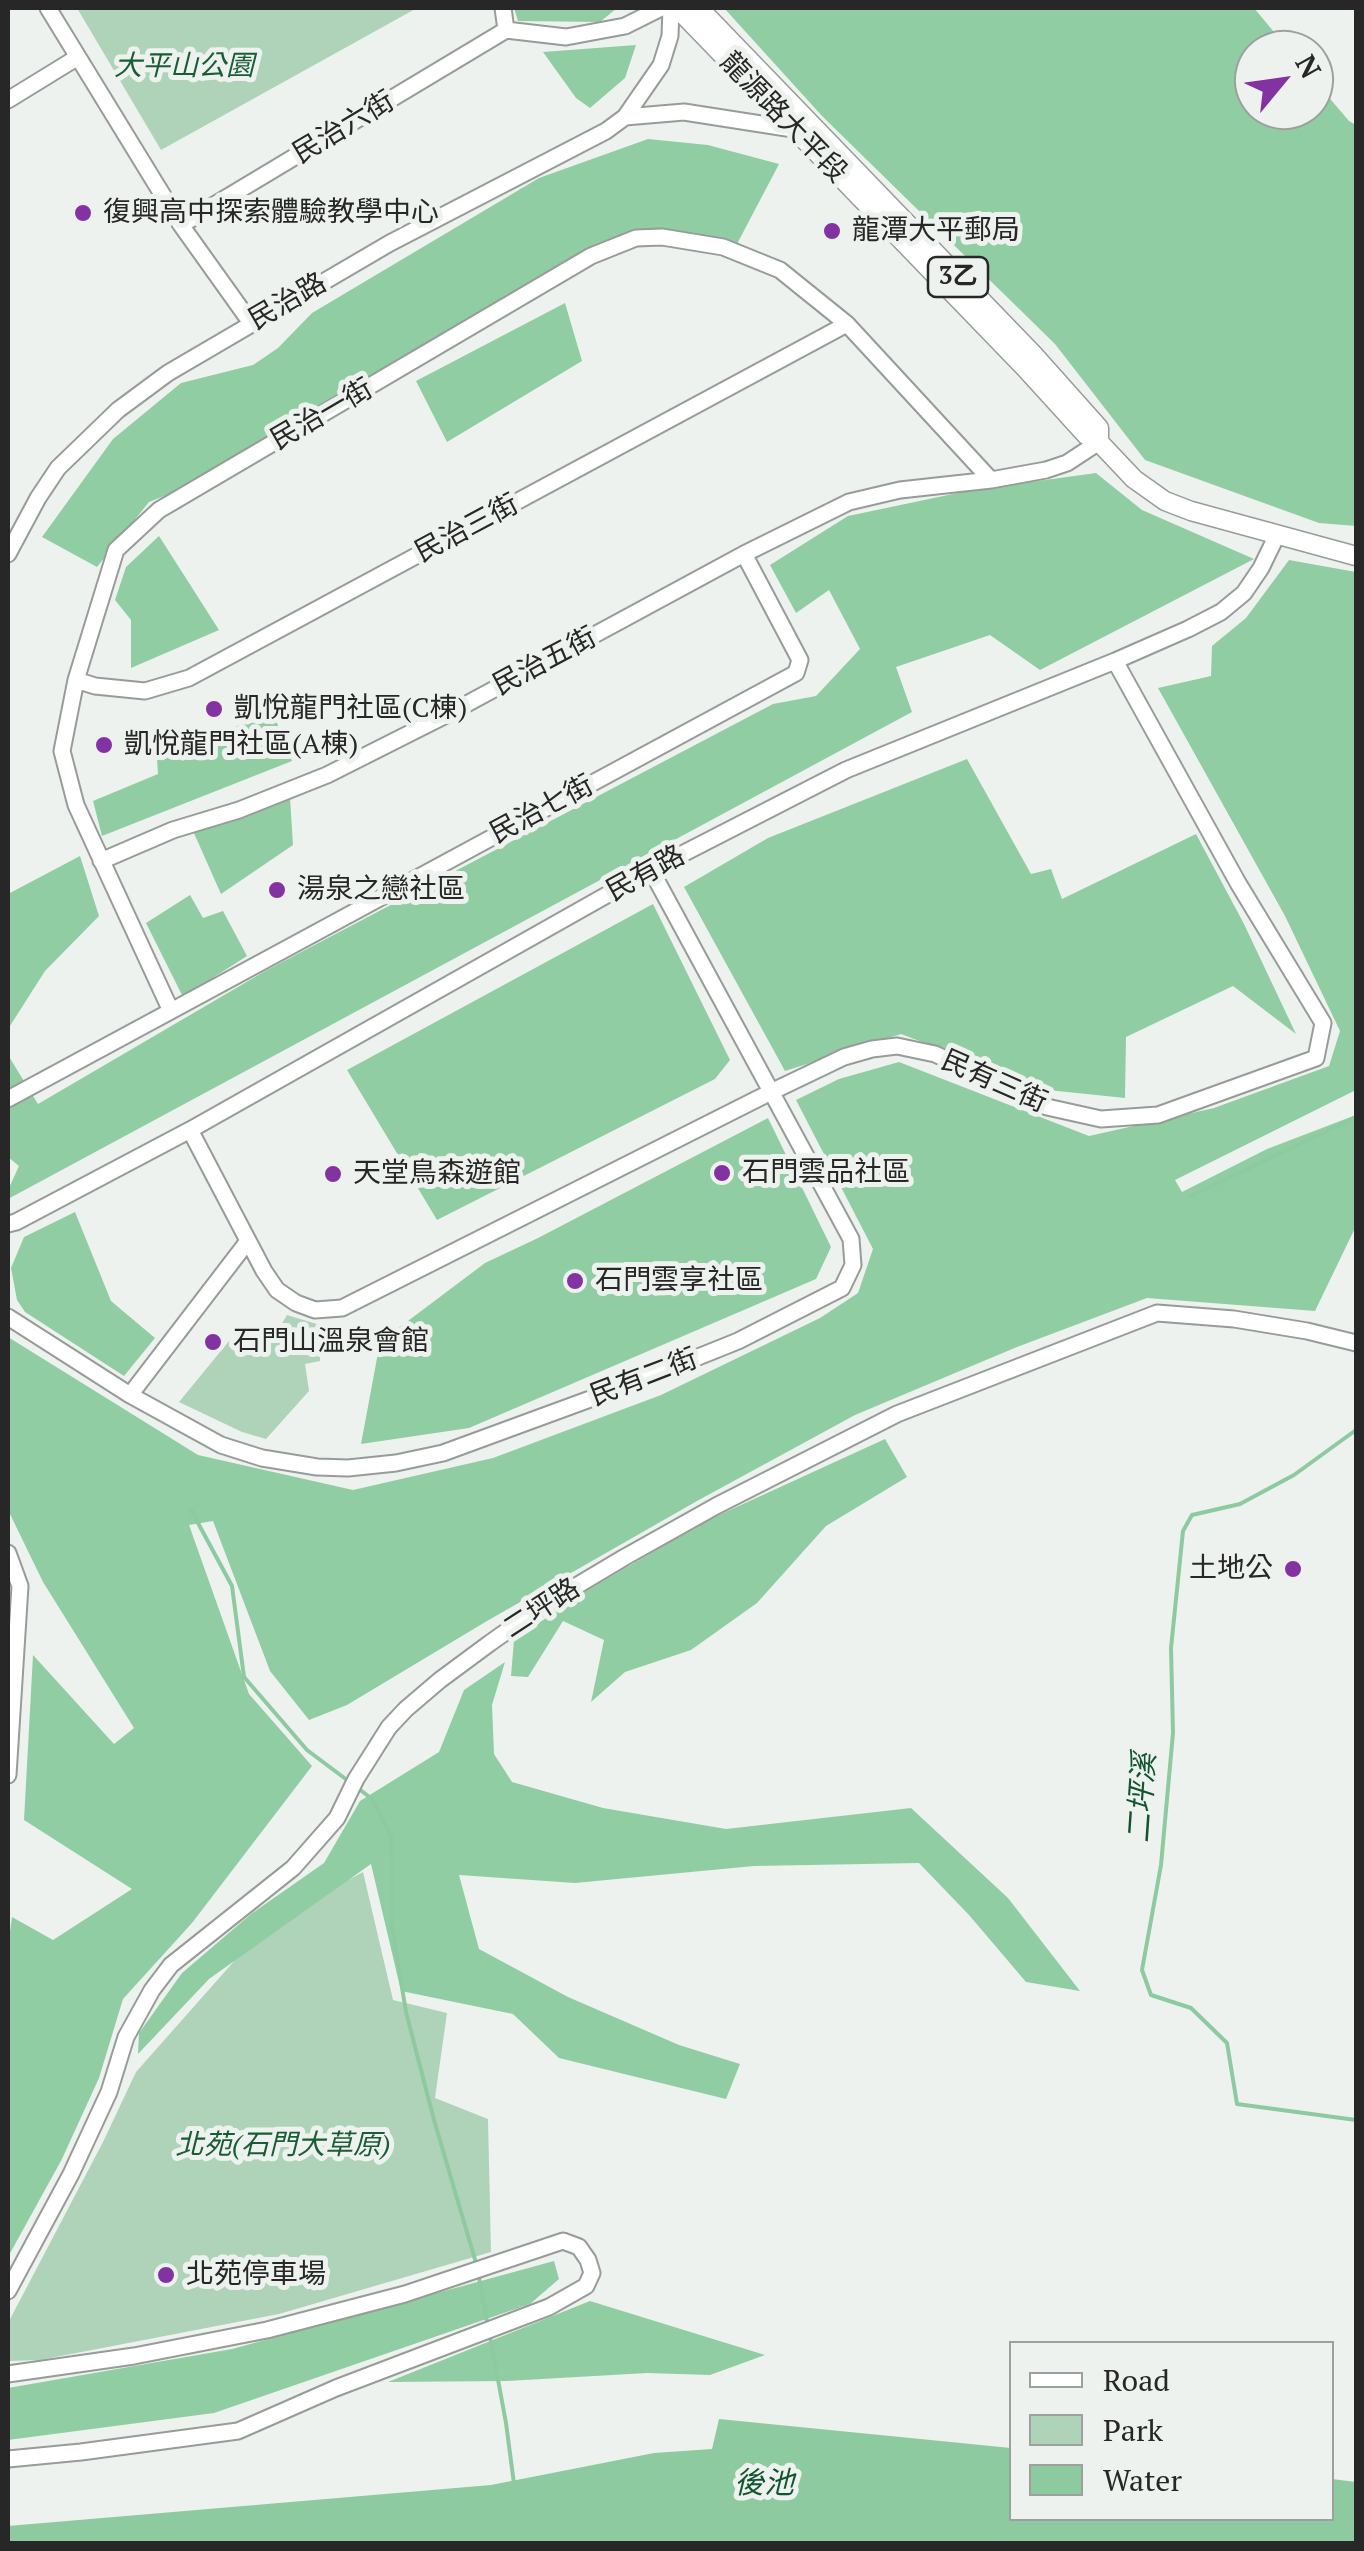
<!DOCTYPE html>
<html>
<head>
<meta charset="utf-8">
<style>
	body { margin:0 }
	#map { position:relative; width:1364px; height:2551px; overflow:hidden; background:#edf2ee; font-family:"PT Serif",serif }
	canvas { display:block }
	.frame { position:absolute; inset:0; border:10px solid #262726; pointer-events:none }
	.legend { position:absolute; left:1009px; top:2341px; width:325px; height:180px; box-sizing:border-box; background:#edf2ee; border:2px solid #9da19e; margin:0; padding:12px 18px; list-style:none; font-size:30px; color:#262726 }
	.legend li { display:flex; align-items:center; gap:20px; height:50px }
	.legend b { width:50px; border:2px solid #9da19e }
	.north { position:absolute; left:1234px; top:30px; width:100px; height:100px; box-sizing:border-box; background:#edf2ee; border:2px solid #9da19e; border-radius:50%; rotate:61deg; font-size:28px; font-weight:700; line-height:40px; text-align:center; color:#262726 }
	.north::after { content:''; display:block; margin:auto; width:35px; height:45px; background:#8332a2; clip-path:polygon(50% 0,100% 100%,50% 72%,0 100%) }
</style>
</head>
<body>
<div id="map">
<canvas width="1364" height="2551"></canvas>
<div class="frame"></div>
<ul class="legend">
<li><b style="height:12px;background:#fff"></b>Road</li>
<li><b style="height:28px;background:#afd3b9"></b>Park</li>
<li><b style="height:28px;background:#8ecaa0"></b>Water</li>
</ul>
<div class="north">N</div>
</div>
<script>
const ctx = document.querySelector('canvas').getContext('2d');
ctx.lineJoin = 'round';
function fill(path, color) {
  ctx.fillStyle = color;
  ctx.fill(path, 'evenodd');
}
function poly(rows) {
  const path = new Path2D();
  for (const r of rows) {
    path.moveTo(r[0], r[1]);
    for (let i = 2; i < r.length; i += 2) path.lineTo(r[i], r[i + 1]);
  }
  return path;
}
function strokePath(path, color, width, dash) {
  ctx.strokeStyle = color;
  ctx.lineWidth = width;
  ctx.lineCap = dash ? 'butt' : 'round';
  ctx.setLineDash(dash || []);
  ctx.stroke(path);
}
function label(font, color, halo, rows, align = 'center') {
  ctx.font = font + ' "PT Serif","Noto Sans TC",serif';
  ctx.lineWidth = 10;
  ctx.setLineDash([]);
  ctx.textBaseline = 'middle';
  ctx.strokeStyle = halo;
  ctx.fillStyle = color;
  for (const [text, x, y, turn = 0] of rows) {
    ctx.save();
    ctx.translate(x, y);
    ctx.rotate((+turn || 0) * Math.PI / 180);
    ctx.textAlign = isNaN(turn) ? turn : align;
    if (halo) ctx.strokeText(text, 0, 0);
    ctx.fillText(text, 0, 0);
    ctx.restore();
  }
}
fill(poly([
	[77,8,417,8,161,150],
	[287,1315,320,1325,320,1361,305,1364,309,1391,266,1439,242,1432,179,1402,229,1341,234,1344,249,1324,274,1337],
	[363,1872,393,2000,447,2013,435,2098,488,2119,491,2252,279,2314,40,2360,8,2361,8,2323,103,2142,136,2072,267,1924]
]), '#afd3b9');
fill(poly([
	[514,8,617,8,600,22,518,21],
	[724,8,1254,8,1289,50,1254,50,1254,110,1314,110,1314,80,1349,121,1356,125,1356,526,1319,523,1145,460,1055,344,822,116],
	[636,45,625,78,590,108,576,98,543,52],
	[648,139,708,145,779,164,737,244,647,234,501,306,187,487,149,502,97,567,42,537,113,439,181,383,253,365,278,348,312,313,539,178],
	[565,303,582,361,447,442,416,381],
	[1096,473,1142,510,1254,559,1040,670,990,635,896,667,912,712,8,1199,8,1190,19,1166,8,1157,8,1055,38,1104,267,970,773,704,816,696,860,649,829,590,796,613,770,565,848,516,972,490],
	[159,536,219,630,131,668,131,620,115,600,126,567],
	[1289,560,1356,572,1356,1090,1175,1180,1182,1192,1267,1149,1356,1115,1356,1226,1315,1311,1147,1298,1017,1347,855,1415,697,1501,487,1621,347,1705,309,1720,270,1671,213,1521,189,1525,249,1694,312,1766,192,1923,123,1999,99,2078,62,2159,8,2257,8,1946,12,1917,53,1940,132,1889,24,1820,33,1655,114,1744,134,1728,43,1582,8,1510,8,1337,198,1455,353,1490,493,1458,661,1395,820,1318,858,1293,873,1249,796,1100,839,1079,899,1062,1089,1136,1214,1108,1329,1066,1340,1031,1285,916,1158,688,1211,676,1212,646,1246,618],
	[275,718,292,761,102,836,93,801,158,774,156,743],
	[967,759,1031,874,1051,869,1062,899,1196,834,1244,924,1296,1034,1233,986,1126,1037,1125,1098,1048,1090,901,1034,785,1071,684,887,768,838],
	[290,798,293,845,221,894,193,831],
	[80,856,99,916,45,971,8,1029,8,894],
	[190,895,203,918,223,911,247,956,183,997,146,923],
	[653,904,730,1060,715,1079,437,1220,347,1070],
	[768,1118,831,1247,816,1279,469,1428,361,1444,380,1342,485,1263,538,1238],
	[75,1212,111,1301,155,1338,124,1376,25,1312,17,1300,11,1268,24,1237],
	[885,1439,907,1477,826,1526,757,1603,691,1650,625,1672,591,1702,604,1640,563,1621,528,1677,511,1676,514,1640,581,1594,706,1521],
	[505,1662,492,1705,494,1754,512,1782,603,1808,726,1829,911,1808,1008,1898,1080,1991,1026,1982,969,1915,919,1863,754,1866,575,1883,459,1875,479,1949,568,1997,679,2045,740,2064,726,2099,559,2058,513,2014,401,1991,371,1864,209,1979,138,2054,139,2033,182,1973,251,1914,324,1863,360,1801,439,1752,464,1690],
	[554,2261,559,2279,530,2304,214,2413,8,2440,8,2388,232,2349],
	[590,2301,765,2355,710,2375,647,2373,507,2381,388,2382]
]), '#91cda3');
fill(poly([
	[719,2419,1011,2448,1012,2518,1332,2518,1332,2479,1356,2482,1356,2543,8,2543,8,2526,491,2485,654,2453,712,2449]
]), '#8ecaa0');
strokePath(poly([
	[1354,909,1356,911],
	[1191,1196,1356,1117],
	[1356,1430,1294,1475,1240,1504,1192,1515,1183,1531,1171,1648,1173,1733,1161,1865,1142,1970,1151,1995,1191,2008,1227,2043,1237,2104,1356,2120],
	[191,1510,232,1586,244,1677,307,1750,351,1783],
	[359,1789,372,1799,391,1837,392,1926,406,2012,434,2120,476,2263],
	[478,2272,488,2327],
	[490,2336,506,2423,514,2484]
]), '#8ecaa0', 4);
const minor = poly([
	[48,8,181,225,251,323],
	[503,8,506,30],
	[506,30,566,37,625,26,661,8],
	[8,100,78,57],
	[625,117,684,112,793,129,798,125],
	[181,225,506,30],
	[8,554,38,498,58,468,118,410,168,373,390,243,606,131,625,117,661,65,670,36,671,8],
	[76,680,95,686,145,691,189,678,847,324],
	[101,861,173,830,239,810,327,775,450,713,744,554,849,502,900,490,991,480],
	[171,1011,796,673,800,660,744,554],
	[8,1099,171,1011,76,805,62,751,76,680,116,550,159,510,591,256,636,238,662,237,723,247,780,270,847,324,991,480,1046,470,1067,463,1099,442],
	[190,1130,264,1271,277,1290,296,1303,315,1310,342,1308,773,1091,844,1057,872,1049,897,1046,935,1054,1047,1107,1101,1119,1158,1115,1316,1058,1323,1023,1238,883,1115,661],
	[8,1224,16,1222,190,1130,651,870,846,770,1115,661,1188,629,1221,612,1244,593,1261,568,1277,535],
	[8,1317,130,1395,221,1445,262,1458,317,1467,348,1468,396,1463,443,1453,631,1384,738,1341,842,1288,853,1265,851,1239,651,870],
	[130,1395,248,1241],
	[8,1553,20,1586,8,1775],
	[8,2291,71,2174,109,2092,126,2037,152,1990,171,1965,293,1868,337,1818,356,1779,389,1727,406,1709,440,1680,490,1643,541,1607,625,1557,716,1506,897,1414,1157,1313,1234,1319,1307,1331,1356,1343],
	[8,2374,134,2356,267,2330,405,2294,563,2241,579,2247,588,2260,592,2273,586,2286,549,2307,336,2388,238,2431,81,2452,8,2459]
]);
const major = poly([
	[677,8,1025,368,1086,435,1099,442,1134,479,1165,501,1191,511,1356,556],
	[699,8,1033,354,1099,428,1099,442]
]);
strokePath(minor, '#979c98', 19);
strokePath(major, '#979c98', 21);
strokePath(minor, '#fff', 15);
strokePath(major, '#fff', 18);
for (const [x, y, r, color] of [
	[83,213,10,"#8332a2"],
	[832,231,10,"#8332a2"],
	[214,709,10,"#8332a2"],
	[104,745,10,"#8332a2"],
	[277,890,10,"#8332a2"],
	[722,1173,10,"#8332a2"],
	[333,1174,10,"#8332a2"],
	[575,1281,10,"#8332a2"],
	[213,1342,10,"#8332a2"],
	[1293,1569,10,"#8332a2"],
	[166,2275,10,"#8332a2"]
]) {
  const dot = new Path2D();
  dot.arc(x, y, r, 0, 2 * Math.PI);
  ctx.fillStyle = color;
  ctx.fill(dot);
  strokePath(dot, '#edf2ee', 4);
}
for (const [x, y, w] of [
	[958,277,60]
]) {
  const box = new Path2D();
  box.roundRect(x - w / 2, y - 20, w, 40, 8);
  ctx.fillStyle = '#edf2ee';
  ctx.fill(box);
  strokePath(box, '#262726', 2.5);
}
label('bold 25px', '#262726', null, [
	["3乙",958,277]
]);
label('italic 28px', '#1a5c35', '#edf2ee', [
	["大平山公園",184,67],
	["北苑(石門大草原)",283,2146]
]);
label('28px', '#262726', '#edf2ee', [
	["龍源路大平段",783,118,46],
	["民治六街",344,128,-31],
	["民治路",288,302,-30],
	["民治一街",322,415,-30],
	["民治三街",467,529,-28],
	["民治五街",545,662,-28],
	["民治七街",542,810,-28],
	["民有路",646,874,-29],
	["民有三街",994,1082,24],
	["民有二街",644,1378,-21],
	["二坪路",542,1609,-33]
]);
label('28px', '#262726', '#edf2ee', [
	["復興高中探索體驗教學中心",103,213],
	["龍潭大平郵局",852,231],
	["凱悅龍門社區(C棟)",234,709],
	["凱悅龍門社區(A棟)",124,745],
	["湯泉之戀社區",297,890],
	["石門雲品社區",742,1173],
	["天堂鳥森遊館",353,1174],
	["石門雲享社區",595,1281],
	["石門山溫泉會館",233,1342],
	["土地公",1273,1569,"right"],
	["北苑停車場",186,2275]
], 'left');
label('italic 30px', '#11552f', '#edf2ee', [
	["二坪溪",1143,1798,-86],
	["後池",764,2484]
]);
</script>
</body>
</html>
